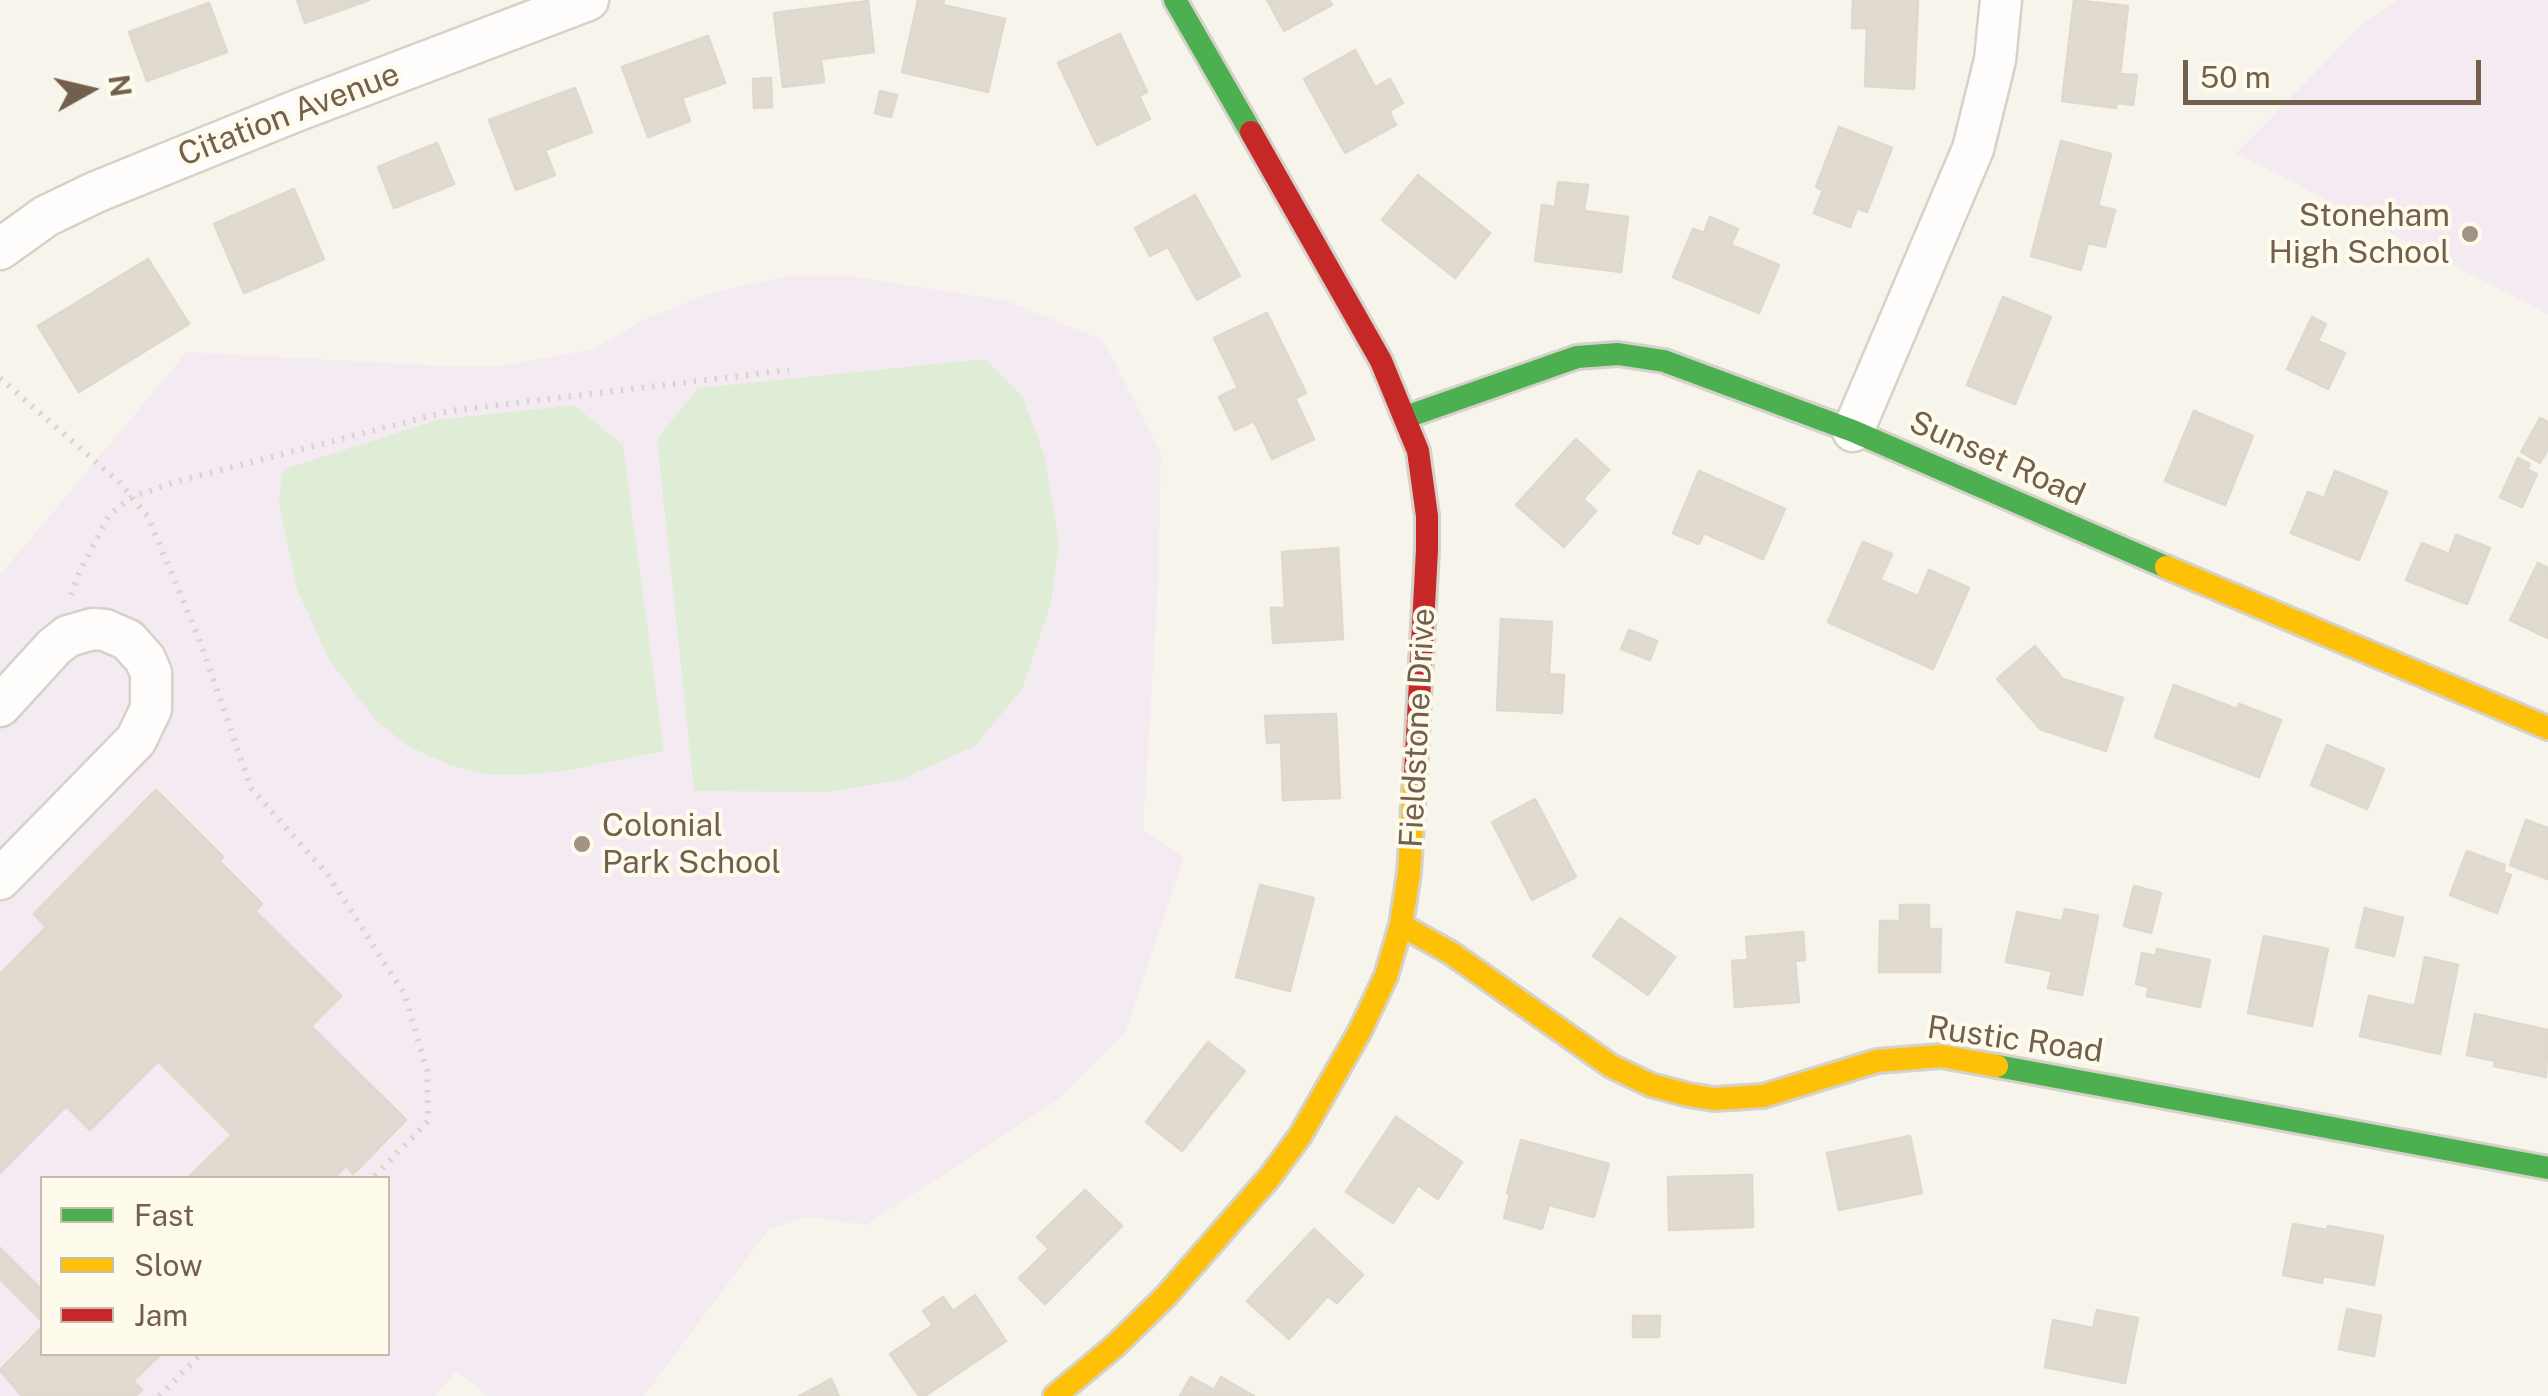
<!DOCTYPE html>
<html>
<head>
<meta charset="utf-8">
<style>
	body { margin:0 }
	#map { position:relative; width:2548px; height:1396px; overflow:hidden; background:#f6f4eb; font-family:"Public Sans",sans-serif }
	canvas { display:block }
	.legend { position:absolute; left:40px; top:1176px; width:350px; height:180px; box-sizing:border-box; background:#fefaec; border:2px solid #c6bcac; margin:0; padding:12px 18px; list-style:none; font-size:30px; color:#73604c }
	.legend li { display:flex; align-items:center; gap:20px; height:50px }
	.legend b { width:50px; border:2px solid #c6bcac }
	.north { position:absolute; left:40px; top:40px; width:100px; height:100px; -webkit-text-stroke:8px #fefaec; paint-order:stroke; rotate:82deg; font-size:28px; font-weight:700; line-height:40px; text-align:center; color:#73604c }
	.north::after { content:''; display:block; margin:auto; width:35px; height:45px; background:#73604c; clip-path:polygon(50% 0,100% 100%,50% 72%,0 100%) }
	.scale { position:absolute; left:2183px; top:60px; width:298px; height:45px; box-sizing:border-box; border:5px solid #73604c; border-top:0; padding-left:12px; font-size:30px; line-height:35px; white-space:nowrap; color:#73604c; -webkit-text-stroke:8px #fefaec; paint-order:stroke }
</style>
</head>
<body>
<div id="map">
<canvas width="2548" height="1396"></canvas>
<ul class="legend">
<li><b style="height:12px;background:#4caf50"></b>Fast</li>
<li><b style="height:12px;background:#ffc107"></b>Slow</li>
<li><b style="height:12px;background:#c62828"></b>Jam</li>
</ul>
<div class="north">N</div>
<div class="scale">50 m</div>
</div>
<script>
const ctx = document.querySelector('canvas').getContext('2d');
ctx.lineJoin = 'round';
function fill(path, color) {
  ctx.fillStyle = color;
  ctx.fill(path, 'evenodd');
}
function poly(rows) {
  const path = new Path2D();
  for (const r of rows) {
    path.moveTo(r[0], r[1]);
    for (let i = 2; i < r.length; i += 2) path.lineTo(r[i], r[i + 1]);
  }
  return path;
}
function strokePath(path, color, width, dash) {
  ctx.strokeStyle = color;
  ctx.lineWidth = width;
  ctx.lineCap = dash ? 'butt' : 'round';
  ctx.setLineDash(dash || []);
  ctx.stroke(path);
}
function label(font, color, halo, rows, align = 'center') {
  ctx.font = font + ' "Public Sans",sans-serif';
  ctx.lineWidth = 8;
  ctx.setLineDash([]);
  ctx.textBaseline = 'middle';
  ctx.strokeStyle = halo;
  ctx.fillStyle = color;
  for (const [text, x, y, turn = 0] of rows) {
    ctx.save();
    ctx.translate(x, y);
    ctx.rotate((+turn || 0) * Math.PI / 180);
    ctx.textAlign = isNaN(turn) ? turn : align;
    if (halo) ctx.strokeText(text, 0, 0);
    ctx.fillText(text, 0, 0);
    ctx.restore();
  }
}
fill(poly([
	[2399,0,2548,0,2548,314,2236,153,2366,21],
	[844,275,1007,301,1103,340,1161,454,1158,585,1143,830,1184,858,1125,1033,1059,1099,866,1225,807,1217,769,1229,644,1396,488,1396,456,1371,435,1396,0,1396,0,575,187,352,465,367,501,366,593,349,649,317,712,293,782,277],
	[42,1178,388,1178,388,1354,42,1354]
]), '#f4ebf2');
fill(poly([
	[984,359,1022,396,1045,457,1059,545,1051,603,1022,689,975,746,900,780,830,792,694,791,657,439,698,388],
	[574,405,623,445,664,751,564,771,522,775,485,774,450,765,407,746,374,718,329,660,297,589,279,503,282,470,436,420]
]), '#e0edd6');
const building = poly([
	[297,0,369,0,305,23,297,0],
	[918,0,944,0,943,5,1005,19,988,92,902,72,918,0],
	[1267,0,1329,0,1332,5,1284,31,1267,0],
	[1853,0,1918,0,1914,89,1865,86,1867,28,1852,28,1853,0],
	[2074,0,2128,6,2120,74,2137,75,2133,105,2117,103,2116,108,2062,101,2074,0],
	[868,1,874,52,821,59,824,82,783,87,774,13,868,1],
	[209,3,227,52,147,81,129,32,209,3],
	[1120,34,1147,92,1139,96,1150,119,1097,145,1058,63,1120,34],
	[708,36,725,83,682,98,690,121,648,137,622,67,708,36],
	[1355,50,1375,87,1390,79,1403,103,1389,111,1396,125,1345,153,1304,79,1355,50],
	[771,78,772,107,754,108,753,79,771,78],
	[575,88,592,132,545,150,555,175,516,190,489,120,575,88],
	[880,91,897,95,891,117,875,113,880,91],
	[1839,127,1892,148,1867,212,1857,208,1850,227,1814,213,1823,190,1816,187,1839,127],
	[2061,141,2111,154,2098,206,2115,210,2105,247,2088,243,2081,270,2031,256,2061,141],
	[437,143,454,184,394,208,378,167,437,143],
	[1418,175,1490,233,1455,278,1382,220,1418,175],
	[1558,182,1588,185,1584,211,1628,217,1621,272,1535,261,1542,205,1555,207,1558,182],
	[294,189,324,259,244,293,214,224,294,189],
	[1195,195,1240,276,1197,300,1168,247,1150,256,1135,228,1195,195],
	[1710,217,1738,229,1731,245,1779,265,1759,313,1673,277,1693,229,1704,233,1710,217],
	[148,259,189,324,79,392,38,326,148,259],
	[2003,297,2051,317,2015,404,1967,385,2003,297],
	[1267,313,1306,393,1295,398,1314,439,1272,459,1254,421,1235,430,1219,397,1238,388,1214,338,1267,313],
	[2312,317,2326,324,2318,341,2345,353,2328,389,2287,369,2312,317],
	[2194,411,2253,436,2225,505,2165,481,2194,411],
	[2540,418,2548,422,2548,449,2540,463,2521,452,2540,418],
	[1576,439,1609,470,1583,499,1596,511,1564,547,1516,505,1576,439],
	[2518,458,2530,464,2527,469,2537,474,2522,507,2500,497,2518,458],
	[1699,471,1785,509,1763,559,1704,533,1699,544,1673,533,1699,471],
	[2335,471,2387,492,2359,560,2291,533,2308,492,2324,498,2335,471],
	[2456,535,2490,548,2467,604,2406,580,2422,543,2449,554,2456,535],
	[1863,542,1892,554,1880,580,1918,596,1929,570,1969,588,1933,669,1828,622,1863,542],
	[1338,548,1343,639,1273,643,1271,608,1285,608,1282,552,1338,548],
	[2538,563,2548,568,2548,638,2510,620,2538,563],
	[1501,619,1552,622,1549,674,1564,675,1562,713,1497,710,1501,619],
	[1629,630,1657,641,1650,660,1621,649,1629,630],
	[2035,646,2063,679,2123,698,2106,751,2040,729,1997,679,2035,646],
	[2174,685,2237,709,2239,704,2281,720,2259,777,2155,737,2174,685],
	[1336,714,1340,798,1283,800,1281,742,1267,743,1265,716,1336,714],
	[2327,745,2384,769,2367,809,2311,785,2327,745],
	[156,790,223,857,219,861,262,904,255,911,341,996,311,1026,406,1120,353,1174,346,1166,334,1178,188,1178,232,1135,158,1061,90,1130,66,1106,0,1173,0,974,46,927,34,914,156,790],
	[1535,799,1576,877,1532,900,1492,822,1535,799],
	[2526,820,2548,828,2548,879,2510,865,2526,820],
	[2467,851,2505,865,2503,872,2511,875,2497,913,2450,895,2467,851],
	[1260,885,1314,898,1290,991,1236,977,1260,885],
	[2134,886,2161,893,2151,933,2124,926,2134,886],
	[1900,905,1929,905,1929,929,1941,929,1940,972,1879,972,1880,921,1900,921,1900,905],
	[2365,908,2403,918,2394,956,2356,947,2365,908],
	[2065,909,2098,916,2082,995,2048,988,2052,971,2006,962,2017,912,2062,921,2065,909],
	[1620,918,1675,957,1648,995,1593,956,1620,918],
	[1803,932,1805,960,1795,961,1799,1002,1735,1007,1732,961,1748,960,1746,937,1803,932],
	[2264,936,2328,949,2312,1026,2248,1013,2264,936],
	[2157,949,2210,960,2200,1007,2147,996,2149,987,2136,984,2142,953,2156,956,2157,949],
	[2425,957,2458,965,2440,1054,2360,1036,2369,996,2415,1006,2425,957],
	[2475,1014,2548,1030,2546,1077,2494,1066,2495,1061,2467,1055,2475,1014],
	[1208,1042,1245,1071,1182,1151,1146,1122,1208,1042],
	[1396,1117,1462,1162,1438,1199,1418,1185,1393,1223,1346,1192,1396,1117],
	[1910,1136,1922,1193,1839,1210,1827,1153,1910,1136],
	[1521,1140,1609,1164,1594,1217,1549,1205,1542,1229,1504,1218,1510,1194,1507,1193,1521,1140],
	[1752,1175,1753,1227,1669,1230,1668,1177,1752,1175],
	[1085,1190,1122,1226,1045,1304,1019,1278,1049,1249,1037,1237,1085,1190],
	[2293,1224,2327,1230,2328,1226,2383,1236,2374,1285,2323,1276,2322,1283,2283,1275,2293,1224],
	[1314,1229,1363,1275,1337,1303,1328,1296,1289,1339,1247,1301,1314,1229],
	[0,1248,42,1290,42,1321,0,1279,0,1248],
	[975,1295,1006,1341,925,1396,919,1396,890,1354,933,1325,923,1311,943,1297,953,1311,975,1295],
	[2347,1309,2381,1316,2374,1356,2339,1349,2347,1309],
	[2097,1310,2138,1318,2125,1383,2045,1367,2053,1320,2093,1328,2097,1310],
	[1633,1316,1660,1316,1659,1337,1633,1337,1633,1316],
	[42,1327,42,1354,161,1354,133,1381,142,1390,135,1396,22,1396,0,1370,42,1327],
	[1191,1377,1214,1390,1221,1377,1254,1396,1180,1396,1191,1377],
	[831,1379,839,1396,799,1396,831,1379]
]);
fill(building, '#e0dad0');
strokePath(building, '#dfd8cd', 2.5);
const street = poly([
	[0,249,46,216,96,192,296,111,588,0],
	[1853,431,1973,149,1995,60,2001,0],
	[0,706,54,647,68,636,93,629,105,630,128,640,145,659,151,673,151,709,136,740,0,879]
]);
const fast = poly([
	[1175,0,1251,132],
	[1406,417,1577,357,1618,354,1664,361,1853,431,2166,567],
	[1997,1066,2548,1168]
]);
const slow = poly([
	[2166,567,2548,728],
	[1401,925,1451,953,1611,1066,1651,1085,1689,1095,1714,1099,1763,1096,1877,1061,1941,1056,1997,1066],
	[1055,1396,1116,1345,1166,1296,1269,1178,1300,1136,1360,1031,1386,976,1401,925,1409,873,1415,774]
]);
const jam = poly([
	[1251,132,1381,361,1418,451,1427,516,1427,550,1415,774]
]);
strokePath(street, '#d6d1c9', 45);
strokePath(fast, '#d6d1c9', 28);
strokePath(slow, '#d6d1c9', 28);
strokePath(jam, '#d6d1c9', 28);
strokePath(poly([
	[0,378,120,483,148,517,200,641,251,788,328,875,405,995,427,1071,428,1121,373,1178],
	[71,595,79,573,109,515,132,497,175,482,449,411,789,370],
	[159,1396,201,1354]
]), '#dad4ce', 6, [2.5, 8]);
strokePath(street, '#fefdfc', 40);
strokePath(fast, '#4caf50', 22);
strokePath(slow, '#ffc107', 22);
strokePath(jam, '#c62828', 22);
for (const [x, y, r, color] of [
	[2470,234,10,"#a19484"],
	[582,844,10,"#a19484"]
]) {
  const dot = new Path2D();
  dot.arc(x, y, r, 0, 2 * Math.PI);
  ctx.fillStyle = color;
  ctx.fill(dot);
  strokePath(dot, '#fefaec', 4);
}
label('32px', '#73604c', '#fefaec', [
	["Citation Avenue",289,115,-21],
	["Sunset Road",1997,459,24],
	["Fieldstone Drive",1418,728,-87],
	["Rustic Road",2015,1040,8]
]);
label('32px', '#73604c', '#fefaec', [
	["Stoneham",2450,216],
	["High School",2450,253],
	["Colonial",602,826,"left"],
	["Park School",602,863,"left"]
], 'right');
</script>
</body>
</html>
